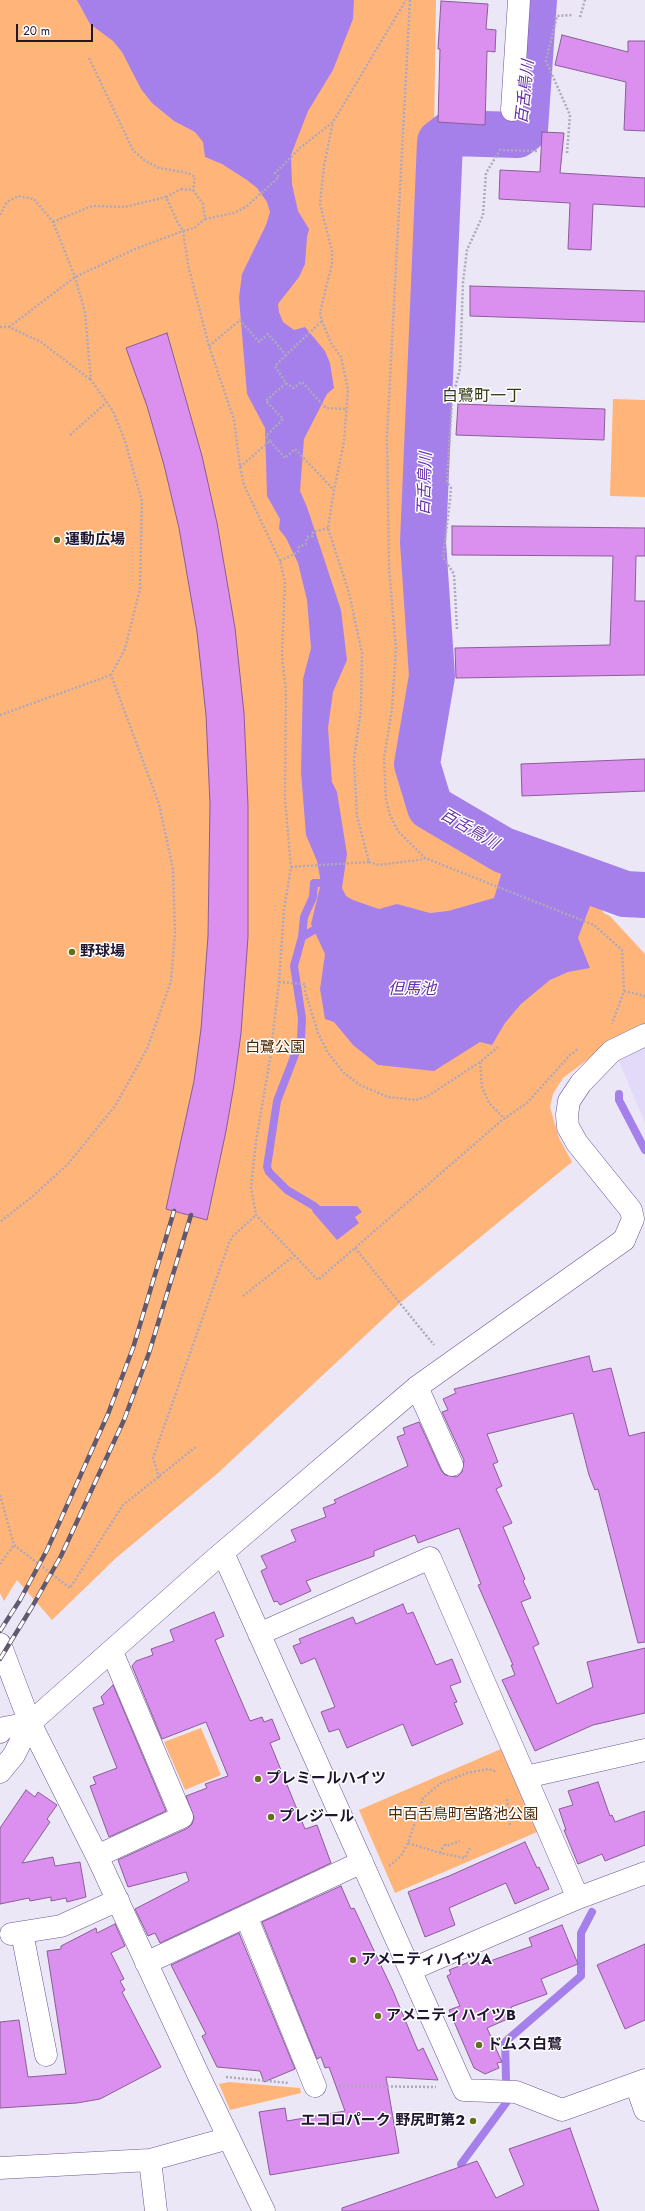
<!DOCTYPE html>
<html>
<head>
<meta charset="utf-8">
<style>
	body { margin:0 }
	#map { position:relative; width:645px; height:2211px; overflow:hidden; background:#ebe7f6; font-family:Jost,sans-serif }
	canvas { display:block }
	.scale { position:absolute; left:16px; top:24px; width:77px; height:18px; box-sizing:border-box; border:2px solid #201631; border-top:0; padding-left:5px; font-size:12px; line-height:14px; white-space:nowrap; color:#201631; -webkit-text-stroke:3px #fff; paint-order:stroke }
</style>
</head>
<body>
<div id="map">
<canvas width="645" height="2211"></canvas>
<div class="scale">20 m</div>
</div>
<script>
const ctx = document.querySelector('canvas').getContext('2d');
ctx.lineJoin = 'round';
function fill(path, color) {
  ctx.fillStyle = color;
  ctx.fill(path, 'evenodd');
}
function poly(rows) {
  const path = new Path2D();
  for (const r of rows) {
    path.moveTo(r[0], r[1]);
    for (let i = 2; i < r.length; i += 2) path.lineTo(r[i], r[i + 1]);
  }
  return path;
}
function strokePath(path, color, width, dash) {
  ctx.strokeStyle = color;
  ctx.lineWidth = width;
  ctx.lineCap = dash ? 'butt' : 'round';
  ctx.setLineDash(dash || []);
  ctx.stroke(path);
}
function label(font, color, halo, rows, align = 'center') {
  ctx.font = font + ' Jost,"Noto Sans JP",sans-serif';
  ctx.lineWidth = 3;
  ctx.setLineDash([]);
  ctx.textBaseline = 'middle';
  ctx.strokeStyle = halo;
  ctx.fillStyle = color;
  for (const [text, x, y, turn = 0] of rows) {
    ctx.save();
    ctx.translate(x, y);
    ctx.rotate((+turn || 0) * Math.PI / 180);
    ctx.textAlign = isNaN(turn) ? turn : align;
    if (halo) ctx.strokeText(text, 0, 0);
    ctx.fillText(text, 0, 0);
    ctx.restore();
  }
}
fill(poly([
	[645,1047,645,1123,618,1059]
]), '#e3dafa');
fill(poly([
	[0,0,436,0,434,136,414,579,422,681,407,764,424,816,491,850,504,859,594,899,604,913,610,916,645,954,645,1024,618,1037,563,1078,553,1094,550,1107,559,1138,572,1162,400,1303,218,1473,116,1558,52,1620,17,1580,4,1601,0,1593],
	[613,399,645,400,645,497,610,496],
	[201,1728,221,1775,185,1790,164,1742],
	[501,1749,537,1832,395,1893,359,1810],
	[229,2082,300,2088,301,2093,230,2110,219,2084]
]), '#ffb57a');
fill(poly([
	[77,0,354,0,353,19,333,70,308,111,291,155,292,184,298,211,309,229,307,237,305,264,299,277,278,304,279,312,283,322,294,330,305,327,325,351,330,363,334,388,327,394,304,439,300,491,307,507,341,610,347,660,333,692,328,728,332,782,337,792,347,854,342,888,346,896,353,900,379,909,397,904,430,913,448,911,494,898,510,845,588,872,645,874,645,912,616,909,593,898,578,938,590,968,568,972,550,980,521,1004,505,1023,492,1045,480,1042,434,1071,378,1065,353,1045,334,1022,325,1019,320,989,325,954,311,924,321,883,317,861,306,835,301,772,303,679,311,648,307,600,298,563,286,538,279,529,280,519,267,496,265,428,247,394,239,298,242,274,266,225,270,212,267,202,257,188,247,180,222,164,205,157,203,142,195,132,174,121,152,103,141,89,122,52,113,41,90,24],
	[317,1206,357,1206,362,1212,355,1217,359,1223,337,1240,312,1211]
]), '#a680ea');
strokePath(poly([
	[314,930,302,937,294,966,302,1018,301,1039,277,1101,267,1167,269,1172,287,1190,314,1206,323,1214],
	[302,937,304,917,313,897,314,883,321,883],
	[619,1094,619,1100,645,1150],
	[506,2079,505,2042,581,1976,581,1933,592,1912],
	[465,2176,461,2164,506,2103]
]), '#a680ea', 8);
strokePath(poly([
	[534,0,525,129,517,135,452,133,440,142,423,542,432,676,417,764,430,807,503,850,625,894,645,895]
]), '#a680ea', 46);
const building = poly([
	[441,1,488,4,486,29,496,30,495,52,487,51,485,125,438,122,440,49,438,49,441,1],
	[562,35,628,52,628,41,645,41,645,131,624,130,626,82,555,65,562,35],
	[542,132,564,133,560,173,645,178,645,207,593,204,591,250,568,249,570,203,499,199,500,170,540,172,542,132],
	[470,286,645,291,645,322,470,316,470,286],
	[167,333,202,456,217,523,235,628,244,713,248,805,248,937,241,1033,234,1085,226,1131,207,1220,166,1209,194,1081,201,1029,208,936,210,804,206,715,197,632,179,528,164,465,147,406,126,348,167,333],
	[458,404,605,409,604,440,456,435,458,404],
	[452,526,645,528,645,556,636,556,635,601,645,601,645,675,456,678,455,648,610,645,613,556,452,555,452,526],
	[645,759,645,791,522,796,521,764,645,759],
	[589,1356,593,1372,611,1368,629,1436,645,1432,645,1642,638,1643,598,1489,595,1490,589,1475,573,1413,487,1434,498,1462,493,1464,502,1486,496,1489,512,1523,503,1527,525,1579,523,1581,531,1598,521,1602,539,1644,533,1647,557,1704,593,1687,587,1662,645,1648,645,1713,593,1725,535,1751,502,1680,515,1675,511,1665,513,1665,478,1585,481,1584,459,1528,418,1543,415,1535,374,1551,374,1556,306,1581,311,1591,280,1605,277,1601,274,1602,261,1571,267,1568,261,1556,296,1541,291,1530,326,1517,323,1508,336,1503,334,1500,408,1466,397,1437,405,1434,403,1428,419,1422,441,1470,445,1475,457,1477,462,1472,464,1460,442,1412,448,1410,443,1399,456,1393,454,1389,589,1356],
	[403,1604,407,1614,413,1612,436,1665,452,1659,461,1682,450,1686,457,1702,454,1703,463,1724,412,1746,403,1724,347,1748,339,1729,329,1732,321,1712,335,1707,315,1658,301,1664,293,1646,301,1643,299,1639,353,1617,356,1624,403,1604],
	[214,1612,224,1636,215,1640,250,1721,262,1717,264,1722,272,1719,280,1739,270,1743,305,1829,317,1825,331,1863,160,1943,155,1933,148,1936,135,1909,189,1881,186,1872,128,1887,118,1860,188,1828,192,1824,194,1818,186,1796,207,1788,205,1784,228,1776,206,1722,162,1739,132,1666,136,1661,153,1655,151,1649,174,1641,170,1630,214,1612],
	[113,1685,166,1811,109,1837,90,1786,96,1784,93,1777,117,1768,93,1708,104,1704,101,1697,113,1685],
	[598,1782,610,1816,612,1815,615,1822,645,1811,645,1845,605,1861,602,1854,578,1864,564,1830,566,1830,559,1809,573,1805,568,1791,598,1782],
	[26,1790,35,1797,38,1792,57,1805,47,1819,50,1822,22,1863,53,1857,55,1866,80,1862,86,1897,67,1902,66,1898,51,1901,51,1897,30,1901,29,1898,0,1904,0,1828,26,1790],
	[525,1842,537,1868,539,1867,549,1889,515,1904,506,1883,449,1908,455,1925,425,1937,408,1892,449,1876,525,1842],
	[341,1886,351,1909,354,1908,393,1991,418,2051,423,2048,438,2080,386,2077,399,2153,270,2175,259,2112,285,2108,287,2121,345,2111,329,2067,325,2068,321,2057,317,2059,262,1922,341,1886],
	[115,1924,125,1946,111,1953,124,1979,120,1981,125,1990,122,1992,161,2067,100,2099,77,2103,0,2108,0,2022,19,2020,28,2077,66,2074,47,1951,61,1949,61,1946,96,1928,97,1933,115,1924],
	[562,1925,578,1964,541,1979,547,1994,511,2007,514,2014,509,2016,510,2018,487,2028,502,2062,497,2063,499,2068,485,2074,474,2068,449,2010,460,2006,447,1976,451,1974,449,1970,477,1959,479,1965,532,1946,529,1938,562,1925],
	[239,1933,295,2069,264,2082,260,2071,217,2067,202,2036,206,2034,171,1965,239,1933],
	[645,1944,645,2020,625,2029,597,1965,645,1944],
	[570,2128,599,2211,342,2211,342,2208,477,2161,496,2198,524,2185,509,2149,570,2128]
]);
fill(building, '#db8fef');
strokePath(building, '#8a5d97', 1);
const minor = poly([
	[512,110,519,0],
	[624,1240,633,1219,631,1210,577,1143,568,1127,567,1115,569,1101,581,1083,612,1051,645,1035],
	[417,1387,452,1465],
	[223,1553,464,2090,516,2092,562,2110,645,2080],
	[259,1634,430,1558,578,1898,410,1970],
	[0,1644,30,1723,97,1856,198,2074,264,2211],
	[0,1732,4,1728,30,1723],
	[526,1777,645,1750],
	[97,1856,182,1817,112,1652],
	[578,1898,645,1873],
	[246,1916,315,2086],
	[22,1933,46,2055],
	[11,1934,61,1926,118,1900],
	[146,1963,362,1862],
	[636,2084,645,2110],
	[150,2160,156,2211],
	[0,2168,150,2160,229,2138]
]);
const tertiary = poly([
	[0,1772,14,1755,30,1723,214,1560,417,1387,624,1240]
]);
strokePath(minor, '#6d5696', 23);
strokePath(tertiary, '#6d5696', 23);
strokePath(poly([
	[410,0,387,436,389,568,396,649,392,709,384,758,386,800,390,815,398,831,425,858,594,925,622,950,624,991,612,1024],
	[580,17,585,0],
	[89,58,133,150,144,160,159,168,188,173,195,177,193,190],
	[567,153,570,115,546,61,557,16,572,15],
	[181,189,193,190,203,204,205,219,194,228,183,231,177,221,166,197,181,189],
	[0,215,7,202,18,196,34,199,53,222,75,277,85,312,91,380,113,411,125,441,142,501,140,589,125,649,111,675,159,804,173,869,175,933,171,981,147,1049,115,1106,68,1164,33,1196,0,1222],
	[205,219,234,213,246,207,279,177,275,173,300,148,333,122,406,0],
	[53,222,92,206,125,207,166,197],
	[0,327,9,327,41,342,91,380],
	[9,327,75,277,135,249,183,231,188,265,209,346,234,420,240,467,244,485,280,561,285,582,282,655,286,692,285,800,291,867,284,910,279,982,270,1059,256,1141,251,1187,256,1215,318,1280,501,1121,528,1102,570,1055,578,1049],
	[209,346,240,320,259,342,268,334,286,355,322,321],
	[286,383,293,388,302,382,326,408,347,409],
	[70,435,107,402],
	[270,441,266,436,283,419,266,401,286,383,275,366,286,355],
	[240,467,270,441,285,458,295,449,334,490],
	[280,561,298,552,299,547,306,544,307,537,313,536,313,532,328,528],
	[457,629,454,574,443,557,450,500,451,488,447,482,452,400,460,369,463,282,467,250,483,215,486,173,500,150,537,151],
	[0,715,111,675],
	[369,862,379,865,425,859],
	[291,867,369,862,357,816,354,759,361,709,362,653,349,593,328,528,334,490,344,442,348,389,341,357,331,343,322,321,320,312,332,264,332,251,320,204,324,166,333,122],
	[279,982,305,984,305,991,318,1033,328,1053,344,1073,360,1085,388,1097,416,1100,428,1096,480,1062,498,1047],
	[624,991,645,996],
	[480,1062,482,1087,489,1103,505,1119],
	[355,1248,434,1345],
	[243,1296,295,1255],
	[159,1478,153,1458,229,1243,233,1236,256,1215],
	[0,1495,14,1545,70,1588,123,1505,197,1446],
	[0,1564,14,1545],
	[507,1799,510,1826],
	[445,1844,446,1846,460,1841],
	[470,1848,465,1858,440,1853,408,1843,423,1798,441,1783,467,1773,488,1769,497,1772],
	[440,1853,444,1845],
	[389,1866,401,1856,408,1843],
	[226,2077,289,2083],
	[339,2086,436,2087]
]), '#aea8bb', 2.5, [2, 2]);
strokePath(minor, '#fff', 22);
strokePath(tertiary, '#fff', 22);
const rail = poly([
	[0,1631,20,1600,47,1550,108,1414,133,1348,174,1211],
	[0,1659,32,1607,61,1556,124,1420,149,1353,191,1215]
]);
strokePath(rail, '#615970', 4.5);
strokePath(rail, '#fff', 3, [9]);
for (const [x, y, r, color] of [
	[57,540,4,"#62701c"],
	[72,952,4,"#62701c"],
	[258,1779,4,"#62701c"],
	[271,1817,4,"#62701c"],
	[353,1960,4,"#62701c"],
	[378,2016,4,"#62701c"],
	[479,2045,4,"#62701c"],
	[473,2121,4,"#62701c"]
]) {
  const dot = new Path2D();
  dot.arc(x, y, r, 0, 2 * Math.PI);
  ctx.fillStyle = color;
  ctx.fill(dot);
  strokePath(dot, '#fff', 1.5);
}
label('bold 15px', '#201631', '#fff', [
	["運動広場",65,540],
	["野球場",80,952],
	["プレミールハイツ",266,1779],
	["プレジール",279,1817],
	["アメニティハイツA",361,1960],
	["アメニティハイツB",386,2016],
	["ドムス白鷺",487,2045],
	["エコロパーク 野尻町第2",465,2121,"right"]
], 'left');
label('15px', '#4d2802', '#fff', [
	["白鷺公園",275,1048],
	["中百舌鳥町宮路池公園",463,1815]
]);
label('italic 16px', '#652fa9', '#fff', [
	["百舌鳥川",526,92,-84],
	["百舌鳥川",426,484,-88],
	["百舌鳥川",469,830,30],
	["但馬池",412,990]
]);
label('16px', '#313912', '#fff', [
	["白鷺町一丁",482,397]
]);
</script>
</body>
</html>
